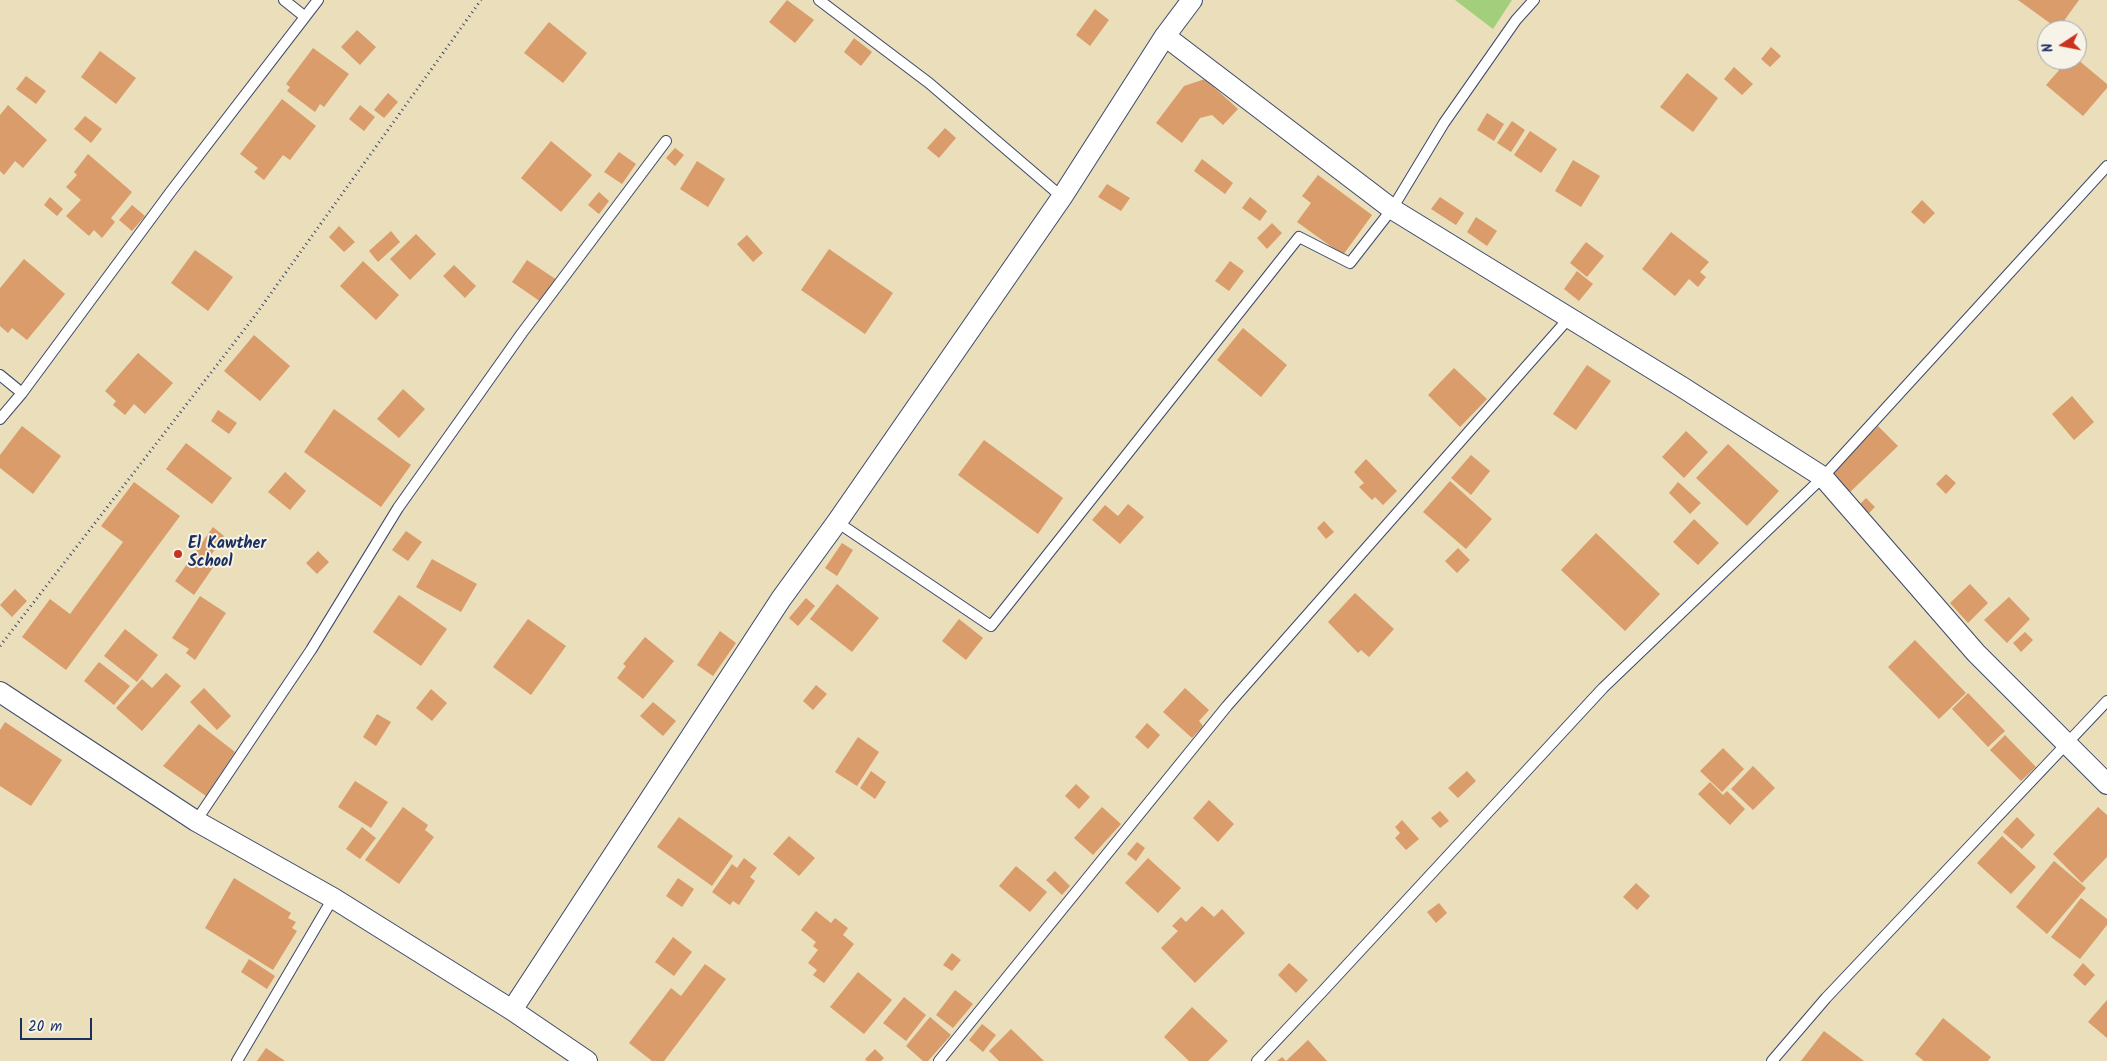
<!DOCTYPE html>
<html>
<head>
<meta charset="utf-8">
<style>
	body { margin:0 }
	#map { position:relative; width:2107px; height:1061px; overflow:hidden; background:#ebdeba; font-family:Kalam,sans-serif }
	canvas { display:block }
	.north { position:absolute; left:2037px; top:20px; width:50px; height:50px; box-sizing:border-box; background:#f7f3e8; border:1px solid #9fa5b1; border-radius:50%; rotate:259deg; font-size:14px; font-weight:700; line-height:20px; text-align:center; color:#1b2f5e }
	.north::after { content:''; display:block; margin:auto; width:18px; height:22px; background:#c8321e; clip-path:polygon(50% 0,100% 100%,50% 72%,0 100%) }
	.scale { position:absolute; left:20px; top:1018px; width:72px; height:22px; box-sizing:border-box; border:2px solid #1b2f5e; border-top:0; padding-left:6px; font-size:15px; line-height:18px; white-space:nowrap; color:#1b2f5e; -webkit-text-stroke:4px #f7f3e8; paint-order:stroke }
</style>
</head>
<body>
<div id="map">
<canvas width="2107" height="1061"></canvas>
<div class="north">N</div>
<div class="scale">20 m</div>
</div>
<script>
const ctx = document.querySelector('canvas').getContext('2d');
ctx.lineJoin = 'round';
function fill(path, color) {
  ctx.fillStyle = color;
  ctx.fill(path, 'evenodd');
}
function poly(rows) {
  const path = new Path2D();
  for (const r of rows) {
    path.moveTo(r[0], r[1]);
    for (let i = 2; i < r.length; i += 2) path.lineTo(r[i], r[i + 1]);
  }
  return path;
}
function strokePath(path, color, width, dash) {
  ctx.strokeStyle = color;
  ctx.lineWidth = width;
  ctx.lineCap = dash ? 'butt' : 'round';
  ctx.setLineDash(dash || []);
  ctx.stroke(path);
}
function label(font, color, halo, rows, align = 'center') {
  ctx.font = font + ' Kalam,sans-serif';
  ctx.lineWidth = 4;
  ctx.setLineDash([]);
  ctx.textBaseline = 'middle';
  ctx.strokeStyle = halo;
  ctx.fillStyle = color;
  for (const [text, x, y, turn = 0] of rows) {
    ctx.save();
    ctx.translate(x, y);
    ctx.rotate((+turn || 0) * Math.PI / 180);
    ctx.textAlign = isNaN(turn) ? turn : align;
    if (halo) ctx.strokeText(text, 0, 0);
    ctx.fillText(text, 0, 0);
    ctx.restore();
  }
}
fill(poly([
	[1455,0,1512,0,1493,29]
]), '#a3ce7b');
fill(poly([
	[787,0,814,20,795,43,769,22],
	[2018,0,2079,0,2058,29],
	[1095,9,1109,20,1090,46,1076,35],
	[549,22,587,53,563,83,524,53],
	[357,30,376,47,360,65,341,47],
	[854,38,872,52,861,66,844,52],
	[1771,47,1781,56,1770,67,1761,59],
	[313,48,349,74,324,107,320,104,315,112,287,91,290,87,286,84],
	[100,51,136,78,116,104,81,77],
	[2077,59,2107,84,2107,88,2083,116,2046,85,2068,60],
	[1734,67,1753,84,1742,95,1724,79],
	[1687,73,1718,98,1693,132,1660,107],
	[26,76,46,91,36,104,16,89],
	[1205,79,1238,109,1223,125,1212,115,1200,118,1182,143,1156,123,1184,86],
	[388,93,398,102,384,118,374,110],
	[282,99,316,126,290,160,283,155,264,180,254,172,258,168,240,154],
	[8,105,47,140,23,168,15,161,4,175,0,171,0,115],
	[360,105,375,117,364,131,349,119],
	[1487,113,1504,124,1494,141,1477,130],
	[85,116,102,129,91,143,74,129],
	[1512,121,1525,130,1511,152,1497,143],
	[945,128,956,138,939,158,927,148],
	[1530,131,1557,149,1541,173,1514,155],
	[551,141,592,175,561,212,521,178],
	[675,148,684,155,675,166,666,158],
	[619,152,636,164,622,184,604,172],
	[88,154,132,192,111,218,115,222,102,238,94,230,89,236,66,216,81,200,66,187,77,175,74,172],
	[1202,159,1233,183,1225,194,1194,171],
	[1573,160,1600,176,1581,207,1555,191],
	[697,161,725,179,708,207,680,189],
	[1318,175,1372,215,1343,255,1297,222,1311,203,1302,196],
	[1107,184,1130,198,1121,211,1098,197],
	[599,192,609,201,599,214,588,205],
	[50,197,63,209,57,216,44,205],
	[1250,197,1267,211,1260,221,1242,208],
	[1440,197,1464,213,1456,225,1431,209],
	[1922,200,1935,213,1924,224,1911,212],
	[132,205,145,216,132,231,119,220],
	[1476,217,1497,231,1487,246,1467,232],
	[1272,223,1282,233,1267,249,1257,238],
	[339,226,355,242,344,252,329,237],
	[391,231,400,242,378,262,369,251],
	[1671,232,1709,262,1700,272,1706,277,1698,287,1689,279,1675,296,1642,269],
	[416,234,436,254,410,280,390,259],
	[747,235,763,253,753,262,737,244],
	[1586,242,1604,256,1587,277,1570,263],
	[829,249,893,293,865,334,801,290],
	[195,250,233,277,208,311,171,283],
	[24,259,65,294,27,340,12,328,8,333,0,326,0,288],
	[527,260,557,280,541,302,512,282],
	[363,261,399,295,376,320,340,286],
	[1230,261,1244,271,1229,291,1215,281],
	[454,265,476,286,465,298,443,276],
	[1577,271,1593,284,1579,301,1564,289],
	[1243,328,1287,365,1261,397,1217,360],
	[254,335,290,366,260,401,224,371],
	[138,353,173,383,145,414,134,404,125,415,113,405,116,401,105,391],
	[1587,365,1611,381,1576,430,1553,414],
	[1454,368,1487,399,1460,427,1428,395],
	[403,389,425,409,399,438,377,419],
	[2072,396,2094,422,2074,440,2052,414],
	[334,409,411,465,381,507,304,452],
	[218,410,237,423,229,434,211,421],
	[22,426,61,456,33,494,0,468,0,455],
	[1878,426,1898,446,1848,494,1828,475],
	[1686,431,1708,452,1684,478,1662,457],
	[984,440,1063,498,1038,534,958,475],
	[186,443,232,478,212,504,166,469],
	[1728,444,1779,491,1747,526,1696,478],
	[1471,455,1490,471,1471,495,1451,478],
	[1366,459,1397,491,1383,505,1375,497,1372,500,1359,487,1364,483,1354,472],
	[285,472,306,491,290,510,268,492],
	[1946,474,1956,483,1946,494,1936,484],
	[1450,481,1492,519,1466,549,1423,512],
	[134,482,180,516,66,670,22,637,50,599,70,614,123,542,101,526],
	[1678,482,1701,503,1690,514,1669,493],
	[1866,498,1875,507,1865,517,1856,508],
	[1128,504,1144,517,1120,544,1092,520,1105,505,1118,516],
	[1694,519,1719,543,1698,565,1673,542],
	[1324,521,1334,532,1326,539,1317,528],
	[213,527,224,536,207,561,214,566,194,595,175,581],
	[406,531,422,542,408,561,392,550],
	[1596,533,1660,594,1625,631,1561,570],
	[842,543,853,550,837,576,825,568],
	[1458,548,1470,560,1457,573,1445,561],
	[318,551,329,562,317,574,306,563],
	[432,559,477,584,461,612,416,587],
	[837,584,879,618,852,652,810,619],
	[1970,584,1988,603,1968,623,1950,603],
	[15,589,27,601,12,617,0,605],
	[1355,593,1394,629,1369,657,1361,650,1358,653,1328,622],
	[399,595,447,629,421,666,373,632],
	[200,596,226,613,195,660,186,653,189,649,172,638],
	[2009,597,2030,619,2007,643,1984,620],
	[806,598,815,606,798,626,789,618],
	[528,619,566,646,531,695,493,667],
	[959,619,983,638,966,660,942,641],
	[125,629,158,655,137,682,104,656],
	[720,631,736,643,713,676,697,665],
	[2025,632,2033,640,2021,652,2013,643],
	[645,637,674,661,643,699,617,678,626,666,623,664],
	[1915,640,1966,693,1939,719,1888,667],
	[99,662,130,686,114,705,84,681],
	[166,673,181,686,142,731,116,708,142,679,152,688],
	[816,685,827,694,813,710,803,701],
	[204,688,231,716,217,730,190,702],
	[1185,688,1209,710,1199,721,1203,726,1192,738,1163,712],
	[431,689,447,703,432,721,416,708],
	[1968,693,2005,731,1988,747,1952,709],
	[653,702,676,721,663,736,640,716],
	[377,714,391,722,376,746,363,737],
	[5,722,62,760,31,806,0,786,0,730],
	[1147,723,1160,735,1148,749,1135,737],
	[199,724,235,752,206,796,163,766],
	[2005,735,2036,767,2021,781,1990,750],
	[858,737,879,752,857,786,835,772],
	[1723,748,1744,769,1722,792,1700,771],
	[1753,766,1775,788,1753,810,1731,789],
	[871,771,886,782,875,799,860,788],
	[1467,771,1476,781,1458,798,1448,788],
	[355,781,388,802,371,828,338,807],
	[1710,782,1723,795,1727,791,1745,809,1730,825,1698,794],
	[1076,784,1090,797,1079,809,1065,796],
	[1209,800,1234,824,1218,842,1193,818],
	[403,807,428,825,425,830,434,837,399,884,365,860],
	[1102,807,1121,824,1093,855,1074,838],
	[2098,807,2107,815,2107,857,2082,883,2053,854],
	[1440,811,1449,821,1440,828,1431,818],
	[679,817,733,856,712,886,657,847],
	[2017,817,2035,835,2022,849,2003,832],
	[1402,820,1419,839,1406,850,1395,838,1400,833,1395,827],
	[362,827,376,838,360,859,346,849],
	[789,836,815,858,799,876,773,854],
	[2002,836,2036,867,2011,894,1977,863],
	[1137,842,1145,848,1136,861,1127,854],
	[744,858,757,868,750,877,755,881,739,905,733,901,730,905,712,892,732,864,737,868],
	[1148,858,1181,888,1158,913,1125,883],
	[2054,861,2086,888,2047,934,2016,907],
	[1016,866,1047,892,1030,912,999,886],
	[1055,871,1070,886,1062,895,1046,880],
	[234,878,291,913,288,918,296,922,292,928,297,931,273,970,205,928],
	[678,878,694,889,682,907,666,896],
	[1636,883,1650,896,1637,910,1623,897],
	[2081,898,2107,919,2107,925,2080,959,2051,937],
	[1439,903,1447,913,1436,923,1427,912],
	[1202,906,1214,917,1222,909,1245,933,1195,983,1161,948,1178,931,1172,926,1181,917,1186,922],
	[816,911,831,923,835,918,848,928,843,935,854,944,824,983,813,975,817,970,808,963,818,950,813,946,816,942,801,930],
	[673,937,692,952,674,976,655,962],
	[952,953,961,960,952,971,943,965],
	[249,959,275,976,267,989,241,972],
	[1289,963,1308,980,1296,993,1278,975],
	[2083,963,2095,975,2085,986,2073,975],
	[705,964,726,979,664,1061,652,1061,629,1043,671,988,681,996],
	[858,972,892,1000,864,1034,830,1007],
	[955,990,973,1004,953,1028,936,1015],
	[904,997,926,1015,906,1041,883,1023],
	[2107,1000,2107,1038,2088,1022],
	[1192,1007,1228,1041,1208,1061,1189,1061,1164,1037],
	[930,1017,951,1035,928,1061,923,1061,906,1046],
	[1943,1018,1991,1057,1988,1061,1924,1061,1915,1054],
	[982,1024,996,1035,983,1052,969,1040],
	[1011,1029,1044,1061,999,1061,989,1051],
	[1824,1031,1864,1061,1801,1061],
	[1308,1040,1327,1061,1277,1061,1282,1057,1286,1061],
	[266,1048,285,1061,257,1061],
	[875,1049,884,1058,881,1061,867,1061,865,1059]
]), '#d99c6a');
const lane = poly([
	[284,0,304,16],
	[819,0,929,83,1062,197],
	[0,375,22,393],
	[0,419,22,393,172,190,318,0],
	[837,522,991,626,1299,237,1350,263,1392,209,1444,123,1516,20,1534,0],
	[196,821,311,650,398,508,522,333,666,141],
	[237,1061,333,898],
	[939,1061,1227,706,1569,318],
	[1257,1061,1322,992,1603,688,1823,477,2107,166],
	[1772,1061,1826,998,2107,701]
]);
const street = poly([
	[1165,36,1392,209,1682,387,1823,477,1976,653,2107,784],
	[0,692,196,821,333,898,512,1010,587,1061],
	[512,1010,781,599,837,522,1062,197,1165,36,1192,0]
]);
strokePath(lane, '#3a496c', 12);
strokePath(street, '#3a496c', 22);
strokePath(poly([
	[0,646,254,317,481,0]
]), '#3a496c', 3, [1, 4]);
strokePath(lane, '#fff', 10);
strokePath(street, '#fff', 20);
for (const [x, y, r, color] of [
	[178,554,5,"#c8321e"]
]) {
  const dot = new Path2D();
  dot.arc(x, y, r, 0, 2 * Math.PI);
  ctx.fillStyle = color;
  ctx.fill(dot);
  strokePath(dot, '#f7f3e8', 2);
}
label('bold 16px', '#1b2f5e', '#f7f3e8', [
	["El Kawther",188,545],
	["School",188,563]
], 'left');
</script>
</body>
</html>
